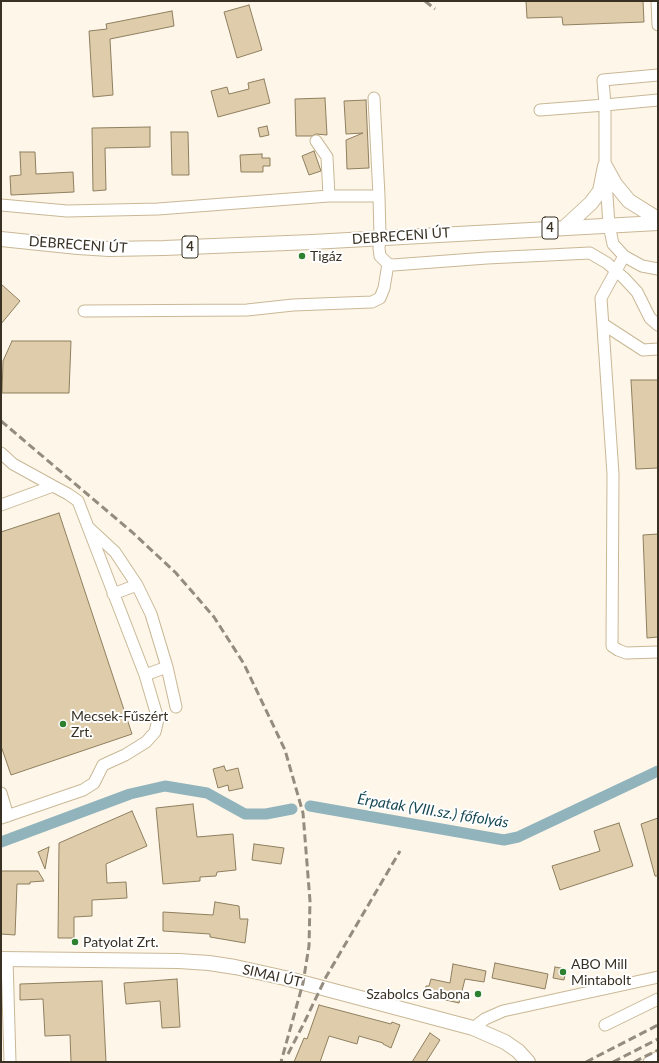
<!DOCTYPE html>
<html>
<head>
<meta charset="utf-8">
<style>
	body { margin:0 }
	#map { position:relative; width:659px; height:1063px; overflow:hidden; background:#fef6e9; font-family:Lato,sans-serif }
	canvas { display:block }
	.frame { position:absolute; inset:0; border:2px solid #383124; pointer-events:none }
</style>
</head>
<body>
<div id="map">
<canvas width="659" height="1063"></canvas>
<div class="frame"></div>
</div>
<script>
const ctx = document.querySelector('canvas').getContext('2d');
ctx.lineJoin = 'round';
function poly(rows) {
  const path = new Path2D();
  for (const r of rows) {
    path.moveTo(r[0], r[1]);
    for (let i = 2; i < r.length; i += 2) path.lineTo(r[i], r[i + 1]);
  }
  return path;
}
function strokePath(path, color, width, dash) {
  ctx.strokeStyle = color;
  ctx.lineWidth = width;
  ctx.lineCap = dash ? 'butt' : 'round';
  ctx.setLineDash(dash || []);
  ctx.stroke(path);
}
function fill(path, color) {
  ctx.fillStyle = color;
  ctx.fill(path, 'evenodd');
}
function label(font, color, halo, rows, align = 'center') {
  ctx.font = font + ' Lato,sans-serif';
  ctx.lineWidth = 4;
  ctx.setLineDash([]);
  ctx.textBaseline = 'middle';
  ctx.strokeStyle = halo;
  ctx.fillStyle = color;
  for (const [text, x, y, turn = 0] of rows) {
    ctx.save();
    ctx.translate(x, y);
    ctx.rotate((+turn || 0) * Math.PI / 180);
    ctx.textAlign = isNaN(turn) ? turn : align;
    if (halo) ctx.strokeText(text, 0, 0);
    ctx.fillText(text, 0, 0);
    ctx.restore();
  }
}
strokePath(poly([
	[310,806,504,840,518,837,658,771],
	[1,842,130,794,165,786,207,793,245,814,266,814,292,809]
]), '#90b3bc', 11);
const building = poly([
	[526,1,643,1,644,22,563,25,562,17,527,18,526,1],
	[249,5,262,50,237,58,224,12,249,5],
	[172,11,174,26,110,39,113,95,93,97,89,31,107,29,106,24,172,11],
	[264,79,270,103,218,117,211,91,227,87,229,94,249,89,248,83,264,79],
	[325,98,327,135,316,134,312,136,296,136,295,99,325,98],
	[366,100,369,168,347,169,346,140,363,133,346,134,344,101,366,100],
	[267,126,269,135,260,137,258,128,267,126],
	[150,127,150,147,105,148,106,190,93,191,92,128,150,127],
	[171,132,188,132,189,175,172,175,171,132],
	[314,151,321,171,309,175,302,156,314,151],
	[20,152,35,152,36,174,73,172,74,192,11,195,10,176,21,175,20,152],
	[262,154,262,158,270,158,270,166,263,166,263,172,241,172,240,155,262,154],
	[1,284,20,301,1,324,1,284],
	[12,341,71,341,69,393,2,393,3,361,12,341],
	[631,380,658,380,658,468,636,469,631,380],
	[59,513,132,734,11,775,1,746,1,532,59,513],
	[658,534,658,637,647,638,643,535,658,534],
	[224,766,226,771,238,768,243,788,229,791,228,785,218,788,213,769,224,766],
	[193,804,197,837,233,834,236,870,217,872,216,876,200,877,200,881,163,884,156,808,193,804],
	[132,811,147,846,106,864,107,883,126,882,127,898,92,900,92,916,74,917,74,938,58,938,59,843,132,811],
	[658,818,658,876,655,876,641,824,658,818],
	[619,823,633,866,560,890,552,866,600,851,594,831,619,823],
	[254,844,284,848,281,864,252,860,254,844],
	[49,847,45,869,38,852,49,847],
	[1,871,38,871,44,881,30,882,30,884,17,884,15,935,1,934,1,871],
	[215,902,239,906,240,919,248,919,245,943,210,937,210,934,163,931,163,912,213,915,215,902],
	[495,963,548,974,545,989,492,978,495,963],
	[453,964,486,971,484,982,465,979,459,1003,424,995,426,986,429,986,431,979,450,983,453,964],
	[555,967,566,969,564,980,553,978,555,967],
	[177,979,180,1027,162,1028,160,1001,126,1004,124,983,177,979],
	[102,981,106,1062,71,1062,70,1035,45,1036,43,999,20,1000,20,984,102,981],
	[319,1005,391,1024,392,1022,400,1025,391,1048,383,1044,383,1043,359,1036,357,1044,329,1036,320,1062,294,1062,304,1038,307,1039,319,1005],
	[430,1033,440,1040,426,1062,412,1062,430,1033]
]);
fill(building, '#deccaa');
strokePath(building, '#8f7f5f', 1);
const minor = poly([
	[657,1,658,25],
	[658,75,603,80,605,105,605,166,609,225,613,244,624,256,642,266,658,269],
	[374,98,379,196,380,237,379,248,380,256,388,264,393,265,487,258,590,253,607,263,624,278,637,292,650,318,658,325],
	[540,110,605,105,658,100],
	[316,141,327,157,329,196],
	[1,205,67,211,158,209,329,196,379,196],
	[624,256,601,298,613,474,612,646,618,650,626,653,658,652],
	[84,311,247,310,293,305,372,302,380,298,384,288,388,264],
	[603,324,643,350,658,349],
	[1,453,13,464,53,486],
	[1,505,53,486,68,494,78,501,145,675,158,719,155,732,146,742,125,755,103,765,94,783,83,790,1,818],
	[88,527,115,552,137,585,151,614,167,667,176,707],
	[113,594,137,585],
	[145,675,167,667],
	[1,793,8,816],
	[7,959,10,1062],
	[605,1025,658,999],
	[473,1028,485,1019,503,1011,658,977],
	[649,1062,658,1057]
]);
const major = poly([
	[605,166,615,184,629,201,658,219],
	[564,228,591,203,600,191,605,166],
	[1,239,78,247,109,249,164,248,312,242,658,223],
	[1,959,179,961,209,963,235,967,285,978,473,1028,505,1042,518,1051,528,1062]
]);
strokePath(minor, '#c9b896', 13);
strokePath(major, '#c9b896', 16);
strokePath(minor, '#fff', 11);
strokePath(major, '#fff', 14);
strokePath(poly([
	[425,1,435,9],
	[1,421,132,532,176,573,214,617,244,664,285,750,303,813,310,901,309,946,303,983,281,1062],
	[288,1054,304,1023,326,977,400,851],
	[586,1062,658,1025],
	[613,1062,658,1039],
	[634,1062,658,1050]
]), '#938c7f', 3, [8, 4]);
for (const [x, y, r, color] of [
	[302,256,4,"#2d812e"],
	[63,724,4,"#2d812e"],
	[75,942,4,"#2d812e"],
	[563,972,4,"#2d812e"],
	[478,994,4,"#2d812e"]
]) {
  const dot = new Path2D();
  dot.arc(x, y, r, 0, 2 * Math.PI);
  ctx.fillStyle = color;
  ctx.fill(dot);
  strokePath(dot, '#fff', 1.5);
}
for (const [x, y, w] of [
	[550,228,16],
	[190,247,16]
]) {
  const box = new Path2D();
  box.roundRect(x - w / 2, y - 11, w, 22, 3);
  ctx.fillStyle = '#fff';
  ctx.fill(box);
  strokePath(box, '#383124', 1);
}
label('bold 13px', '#383124', null, [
	["4",550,228],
	["4",190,247]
]);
label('14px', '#383124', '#fff', [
	["DEBRECENI ÚT",401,236,-4],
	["DEBRECENI ÚT",78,245,4],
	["SIMAI ÚT",272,976,13]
]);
label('14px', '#383124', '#fff', [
	["Tigáz",310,256],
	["Mecsek-Fűszért",71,716],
	["Zrt.",71,732],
	["Patyolat Zrt.",83,942],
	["ABO Mill",571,964],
	["Mintabolt",571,980],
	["Szabolcs Gabona",470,994,"right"]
], 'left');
label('italic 15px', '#164954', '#fff', [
	["Érpatak (VIII.sz.) főfolyás",433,811,9]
]);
</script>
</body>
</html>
